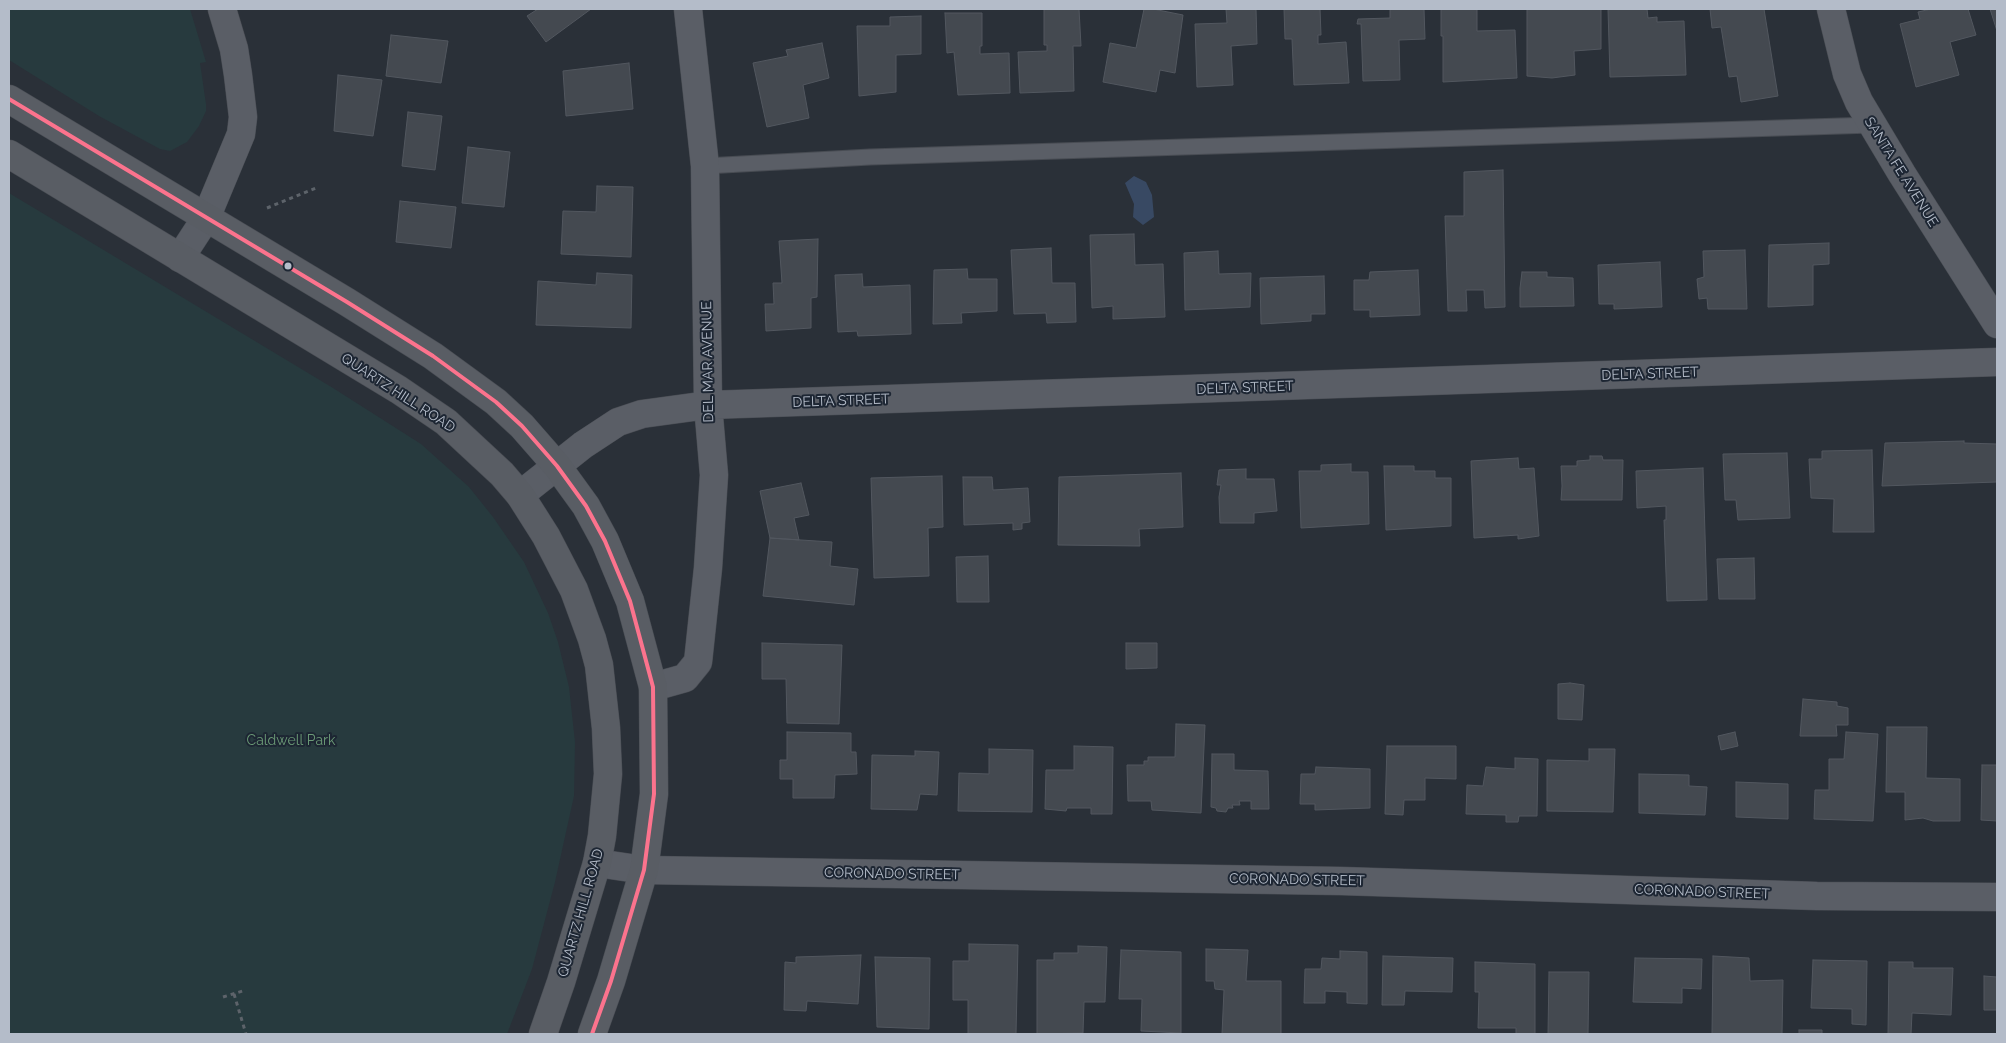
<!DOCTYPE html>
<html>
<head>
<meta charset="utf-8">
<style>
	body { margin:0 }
	#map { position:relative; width:2006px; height:1043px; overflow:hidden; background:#2a3038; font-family:Raleway,sans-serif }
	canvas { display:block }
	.frame { position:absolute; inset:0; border:10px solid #b4bcc9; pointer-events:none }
</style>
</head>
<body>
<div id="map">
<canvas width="2006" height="1043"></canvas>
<div class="frame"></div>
</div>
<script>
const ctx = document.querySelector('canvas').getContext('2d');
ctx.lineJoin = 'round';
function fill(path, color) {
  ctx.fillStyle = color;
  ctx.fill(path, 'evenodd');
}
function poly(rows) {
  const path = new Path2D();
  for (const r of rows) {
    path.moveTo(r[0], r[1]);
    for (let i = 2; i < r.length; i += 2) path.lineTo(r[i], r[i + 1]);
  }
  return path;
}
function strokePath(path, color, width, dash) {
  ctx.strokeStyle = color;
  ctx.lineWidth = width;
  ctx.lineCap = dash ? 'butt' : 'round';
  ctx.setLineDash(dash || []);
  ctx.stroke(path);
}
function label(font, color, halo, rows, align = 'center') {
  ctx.font = font + ' Raleway,sans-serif';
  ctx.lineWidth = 4;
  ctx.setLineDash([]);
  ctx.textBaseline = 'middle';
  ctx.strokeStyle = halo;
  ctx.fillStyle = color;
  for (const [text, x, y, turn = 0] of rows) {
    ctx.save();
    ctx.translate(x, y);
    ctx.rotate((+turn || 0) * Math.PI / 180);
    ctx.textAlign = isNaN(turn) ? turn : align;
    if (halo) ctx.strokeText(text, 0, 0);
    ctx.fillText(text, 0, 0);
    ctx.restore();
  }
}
fill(poly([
	[9,9,190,9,206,62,200,63,206,104,206,111,199,126,187,142,170,151,160,149,99,116,9,60],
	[9,193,333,388,421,444,469,487,493,517,524,562,548,613,558,642,569,687,575,742,574,796,555,882,532,969,507,1034,9,1034]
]), '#273a3e');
fill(poly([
	[1134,176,1146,182,1152,195,1154,217,1143,225,1133,217,1134,204,1125,183]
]), '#384963');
const building = poly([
	[538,9,591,9,546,42,527,16,538,9],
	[1044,9,1079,9,1081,46,1073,46,1074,91,1020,93,1018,52,1047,51,1047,45,1044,45,1044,9],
	[1144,9,1153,9,1183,15,1175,73,1160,70,1156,92,1103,82,1110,43,1136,48,1144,9],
	[1226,9,1256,9,1257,44,1231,46,1233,85,1197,87,1195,24,1227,23,1226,9],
	[1284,9,1320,9,1321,35,1318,35,1318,44,1346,42,1349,83,1294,85,1292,39,1285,39,1284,9],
	[1390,9,1424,9,1425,39,1399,40,1400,80,1363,81,1361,24,1357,24,1358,19,1390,18,1390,9],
	[1441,9,1477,9,1477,31,1515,30,1517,78,1443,82,1443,36,1441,36,1441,9],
	[1527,9,1601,9,1601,49,1574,51,1575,75,1552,78,1527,76,1527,9],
	[1608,9,1647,9,1648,18,1657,17,1657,22,1684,21,1686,75,1610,77,1608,9],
	[1710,9,1764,9,1778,96,1741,102,1737,76,1729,77,1721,27,1712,28,1710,9],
	[1931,9,1968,9,1976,35,1950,42,1959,75,1916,87,1900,24,1920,19,1918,12,1931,9],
	[1990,9,1997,9,1997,31,1990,9],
	[945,13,982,13,982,46,980,46,980,54,1009,53,1010,93,958,95,954,52,947,53,945,13],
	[921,16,921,54,896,55,896,92,859,96,857,26,890,26,890,17,921,16],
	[391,35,448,41,441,83,386,76,391,35],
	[822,43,829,78,803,85,809,118,767,127,753,63,788,56,786,50,822,43],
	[629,63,633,109,566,116,563,71,629,63],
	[338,75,382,80,373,136,334,131,338,75],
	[408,112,442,116,435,170,402,166,408,112],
	[468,147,510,152,504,207,462,203,468,147],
	[1503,170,1505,307,1485,308,1484,290,1466,290,1467,311,1448,311,1445,216,1464,216,1464,172,1503,170],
	[597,186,633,187,631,257,561,254,563,211,596,212,597,186],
	[400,201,456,207,451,248,396,242,400,201],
	[1134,234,1135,265,1163,264,1165,317,1113,319,1113,306,1092,308,1090,235,1134,234],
	[818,239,817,297,811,298,811,328,766,331,765,304,774,304,773,283,782,283,779,241,818,239],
	[1829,243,1829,264,1813,265,1813,305,1768,307,1769,245,1829,243],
	[1051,248,1052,283,1075,283,1076,322,1047,323,1046,313,1014,314,1011,250,1051,248],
	[1745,250,1747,309,1708,309,1707,298,1699,299,1697,279,1704,277,1703,251,1745,250],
	[1218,251,1219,274,1251,273,1250,307,1185,310,1184,253,1218,251],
	[1660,262,1662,307,1614,309,1614,304,1599,304,1598,265,1660,262],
	[967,269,968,279,997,279,997,311,961,313,962,323,933,324,934,270,967,269],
	[1418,270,1420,315,1370,317,1370,310,1354,310,1354,280,1369,280,1370,272,1418,270],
	[1522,272,1547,272,1547,277,1573,278,1574,306,1520,307,1520,288,1522,272],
	[597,273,632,275,631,328,536,325,538,281,596,285,597,273],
	[862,274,863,287,910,285,911,334,858,336,857,331,838,332,835,275,862,274],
	[1324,276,1325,314,1311,314,1311,321,1261,324,1260,278,1324,276],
	[1964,441,1964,443,1997,444,1997,482,1882,486,1885,443,1964,441],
	[1872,450,1874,532,1833,532,1834,499,1811,498,1809,459,1822,459,1822,451,1872,450],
	[1787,453,1790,518,1738,520,1736,500,1725,500,1723,454,1787,453],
	[1590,456,1602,456,1603,460,1623,460,1622,500,1561,500,1562,486,1561,466,1577,466,1577,461,1590,460,1590,456],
	[1518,458,1519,469,1534,468,1539,536,1518,539,1518,535,1474,538,1471,461,1518,458],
	[1351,464,1351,472,1368,472,1369,524,1301,528,1299,471,1321,471,1321,465,1351,464],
	[1384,466,1414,466,1414,471,1435,471,1435,478,1451,478,1451,526,1386,530,1384,466],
	[1703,468,1707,600,1667,601,1664,520,1666,520,1666,506,1637,508,1636,471,1703,468],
	[1246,469,1246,479,1274,479,1277,511,1254,513,1254,523,1220,523,1219,497,1221,485,1217,485,1219,470,1246,469],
	[1181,473,1183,527,1139,529,1140,546,1058,545,1059,477,1181,473],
	[942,476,943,527,928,528,929,576,874,578,871,478,942,476],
	[963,477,992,477,993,490,1028,488,1030,522,1022,523,1022,529,1013,530,1013,523,964,525,963,477],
	[801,483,809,515,794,518,799,540,770,538,760,491,801,483],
	[770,538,832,542,830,566,858,569,854,605,763,596,770,538],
	[988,556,989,602,957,602,956,557,988,556],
	[1754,558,1755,599,1719,599,1717,559,1754,558],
	[762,643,842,645,839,724,787,723,786,679,762,679,762,643],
	[1126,643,1157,643,1157,668,1126,669,1126,643],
	[1570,683,1584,685,1582,720,1558,719,1558,684,1570,683],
	[1803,699,1837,702,1837,706,1848,708,1848,725,1836,725,1837,736,1800,736,1803,699],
	[1176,724,1205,725,1201,813,1152,810,1151,801,1128,801,1127,765,1144,765,1144,761,1148,761,1148,757,1175,757,1176,724],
	[1887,727,1927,727,1926,778,1960,779,1960,821,1933,821,1923,818,1905,820,1905,792,1886,792,1887,727],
	[787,732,851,733,851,752,856,752,857,774,835,775,834,798,793,798,793,779,780,779,780,760,787,760,787,732],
	[1735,732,1738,746,1721,750,1718,736,1735,732],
	[1846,732,1878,734,1873,821,1814,819,1815,790,1829,790,1829,759,1844,759,1846,732],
	[1074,746,1113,747,1112,814,1091,814,1091,808,1067,808,1066,811,1045,809,1046,770,1074,770,1074,746],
	[1387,746,1456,746,1456,779,1425,778,1425,800,1404,800,1403,815,1385,814,1387,746],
	[989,749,1033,750,1032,812,958,811,959,773,989,774,989,749],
	[1589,749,1615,749,1613,812,1547,811,1547,760,1589,761,1589,749],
	[915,751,939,752,937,795,920,794,917,810,871,809,872,755,915,756,915,751],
	[1212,754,1234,754,1234,770,1268,771,1269,809,1251,809,1251,801,1239,801,1240,805,1232,805,1233,808,1228,808,1226,812,1217,811,1216,808,1211,807,1212,754],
	[1515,758,1538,759,1537,816,1519,816,1518,822,1506,822,1506,815,1466,814,1467,785,1483,786,1486,767,1515,769,1515,758],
	[1982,765,1997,765,1997,821,1981,820,1982,765],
	[1316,767,1370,769,1370,808,1315,810,1315,804,1300,804,1301,774,1315,774,1316,767],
	[1639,774,1689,775,1689,786,1707,787,1705,815,1639,813,1639,774],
	[1736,782,1788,784,1788,819,1736,817,1736,782],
	[969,944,1018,945,1016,1034,968,1034,968,1000,953,1000,953,961,969,961,969,944],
	[1078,946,1107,947,1105,1002,1084,1002,1083,1033,1037,1034,1037,960,1054,960,1054,953,1078,953,1078,946],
	[1206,949,1248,950,1246,981,1281,981,1281,1034,1222,1034,1224,990,1215,989,1214,981,1206,981,1206,949],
	[1121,950,1181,952,1181,1033,1141,1031,1142,999,1119,999,1121,950],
	[1340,951,1367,952,1367,1004,1347,1003,1347,992,1325,991,1325,1003,1304,1003,1305,969,1321,969,1322,958,1340,959,1340,951],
	[861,955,858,1004,807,1001,806,1011,784,1010,785,962,796,963,796,957,861,955],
	[1383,956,1453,958,1452,992,1405,991,1404,1005,1382,1005,1383,956],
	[1713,956,1749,958,1750,981,1783,980,1782,1034,1712,1034,1713,956],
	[875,957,930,958,929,1029,877,1027,875,957],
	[1635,958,1702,959,1701,989,1682,988,1682,1003,1633,1002,1635,958],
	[1813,960,1867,961,1866,1025,1852,1024,1852,1009,1811,1008,1813,960],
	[1475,962,1535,964,1535,1034,1516,1034,1516,1028,1478,1028,1479,992,1475,992,1475,962],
	[1889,962,1913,962,1913,968,1953,968,1951,1015,1912,1013,1911,1034,1888,1034,1889,962],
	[1549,972,1589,972,1588,1034,1548,1034,1549,972],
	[1984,976,1997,977,1997,1010,1984,1010,1984,976],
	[1799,1030,1822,1030,1822,1034,1799,1034,1799,1030]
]);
fill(building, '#444950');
strokePath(building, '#52575f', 1);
const service = poly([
	[705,166,870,157,1872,125]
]);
const minor = poly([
	[1831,9,1847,74,1859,102,1902,174,1997,324],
	[180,258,206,218,241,134,243,117,238,75,234,49,222,9],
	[520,495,583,445,618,422,642,414,708,405,1997,362],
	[653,687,685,678,698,662,708,568,714,475,708,405,705,166,688,9],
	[597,863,644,870,1341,881,1817,896,1997,897]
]);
const secondary = poly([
	[9,99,347,302,433,356,496,402,522,426,557,466,586,506,605,541,630,601,653,687,654,794,644,870,611,981,592,1034],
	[9,154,399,390,446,422,502,474,520,495,546,536,574,590,592,639,599,665,606,728,608,774,602,836,597,863,561,982,543,1034]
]);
strokePath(service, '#484c53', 17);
strokePath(minor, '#484c53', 29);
strokePath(secondary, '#484c53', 29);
strokePath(poly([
	[267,208,316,188],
	[234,994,246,1034],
	[223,997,246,990]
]), '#5d636a', 3, [4, 4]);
strokePath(service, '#5a5e66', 15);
strokePath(minor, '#5a5e66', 28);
strokePath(secondary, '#595d64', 28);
strokePath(poly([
	[9,99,347,302,433,356,496,402,522,426,557,466,586,506,605,541,630,601,653,687,654,794,644,870,611,981,592,1034]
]), '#fc738d', 4);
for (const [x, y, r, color] of [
	[288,266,4.5,"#b4bcc9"]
]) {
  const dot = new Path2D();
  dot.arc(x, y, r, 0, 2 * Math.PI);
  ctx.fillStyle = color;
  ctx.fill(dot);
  strokePath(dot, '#1d2633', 2);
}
label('14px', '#b4bcc9', '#1d2633', [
	["SANTA FE AVENUE",1901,172,58],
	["DEL MAR AVENUE",708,362,-91],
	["DELTA STREET",1650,374,-2],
	["DELTA STREET",1245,388,-2],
	["QUARTZ HILL ROAD",398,393,33],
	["DELTA STREET",841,401,-2],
	["CORONADO STREET",892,874,1],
	["CORONADO STREET",1297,880,1],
	["CORONADO STREET",1702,892,2],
	["QUARTZ HILL ROAD",581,913,-74]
]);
label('14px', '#6b9a76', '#1d2633', [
	["Caldwell Park",291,741]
]);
</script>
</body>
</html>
